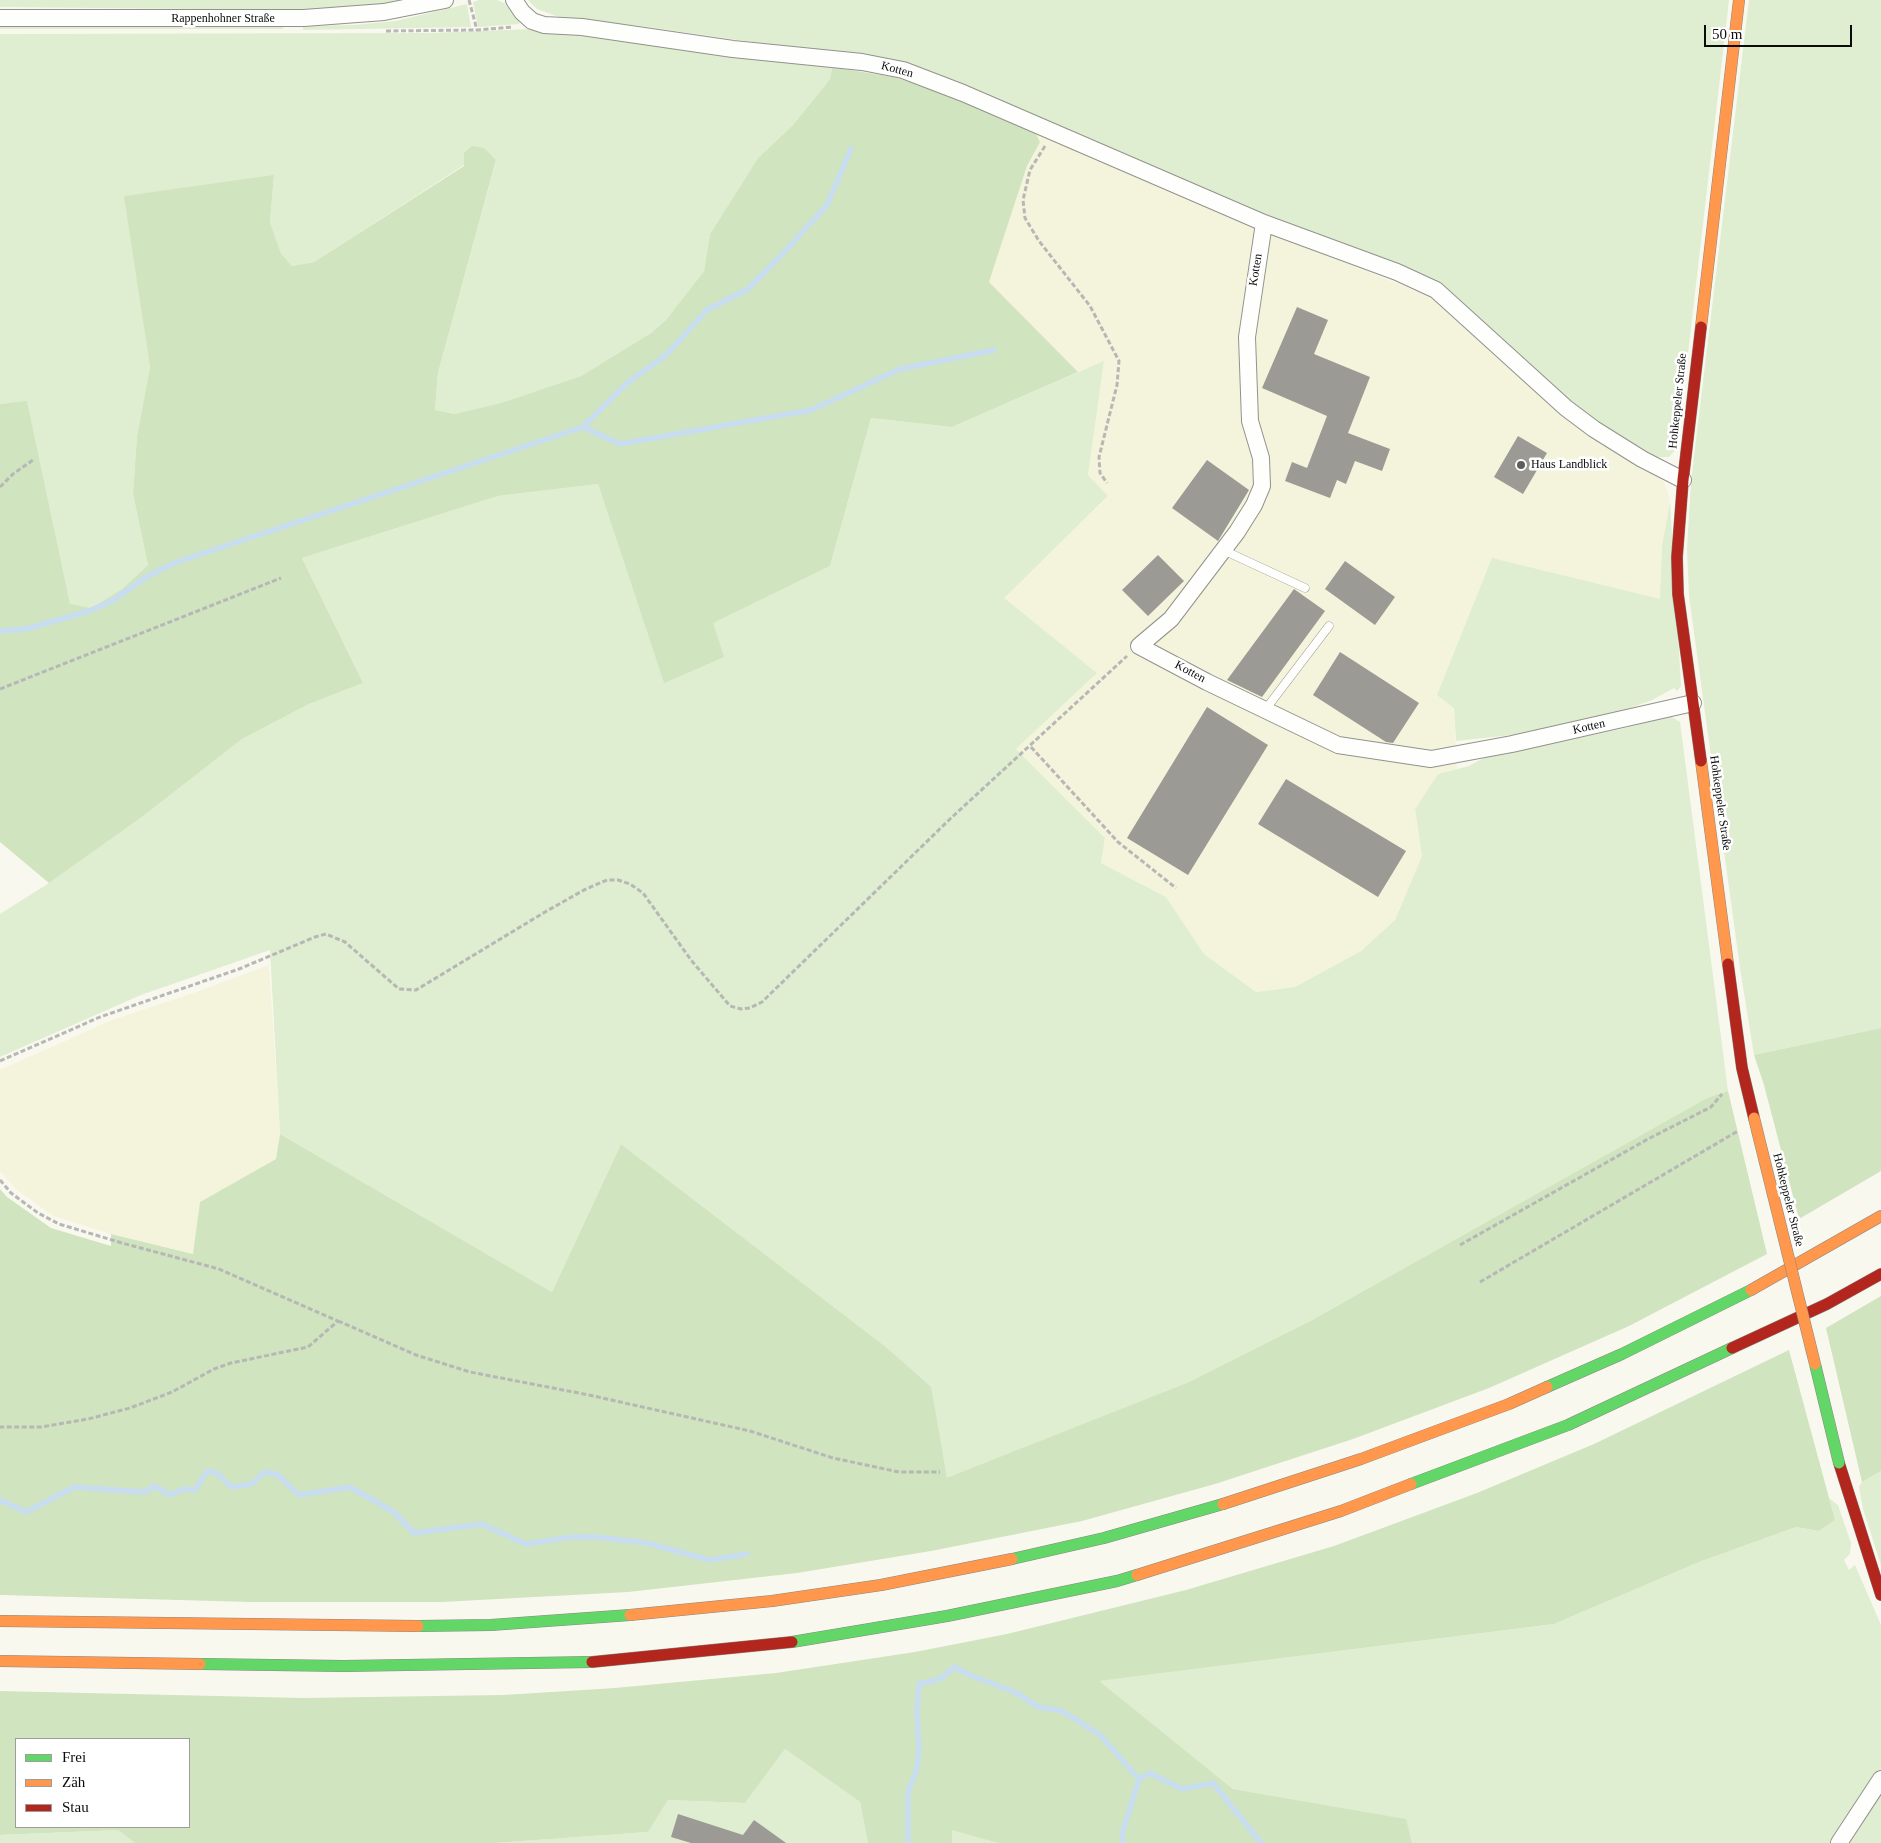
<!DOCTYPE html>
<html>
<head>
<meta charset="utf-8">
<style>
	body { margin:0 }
	#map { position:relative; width:1881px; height:1843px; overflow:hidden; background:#f9f8ee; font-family:Georgia,serif }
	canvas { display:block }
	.legend { position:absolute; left:15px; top:1738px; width:175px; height:90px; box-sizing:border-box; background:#fff; border:1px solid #9d9d9d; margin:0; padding:6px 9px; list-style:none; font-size:15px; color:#0b0b0b }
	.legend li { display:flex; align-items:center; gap:10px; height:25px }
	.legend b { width:25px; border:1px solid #9d9d9d }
	.scale { position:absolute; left:1704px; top:25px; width:148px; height:22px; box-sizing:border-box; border:2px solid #0b0b0b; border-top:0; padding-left:6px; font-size:15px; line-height:18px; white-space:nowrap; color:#0b0b0b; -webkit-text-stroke:4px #fff; paint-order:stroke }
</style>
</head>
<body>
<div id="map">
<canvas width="1881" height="1843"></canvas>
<ul class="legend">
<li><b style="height:6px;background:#63d668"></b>Frei</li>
<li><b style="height:6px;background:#ff974d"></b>Zäh</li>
<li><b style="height:6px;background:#b3261e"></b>Stau</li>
</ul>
<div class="scale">50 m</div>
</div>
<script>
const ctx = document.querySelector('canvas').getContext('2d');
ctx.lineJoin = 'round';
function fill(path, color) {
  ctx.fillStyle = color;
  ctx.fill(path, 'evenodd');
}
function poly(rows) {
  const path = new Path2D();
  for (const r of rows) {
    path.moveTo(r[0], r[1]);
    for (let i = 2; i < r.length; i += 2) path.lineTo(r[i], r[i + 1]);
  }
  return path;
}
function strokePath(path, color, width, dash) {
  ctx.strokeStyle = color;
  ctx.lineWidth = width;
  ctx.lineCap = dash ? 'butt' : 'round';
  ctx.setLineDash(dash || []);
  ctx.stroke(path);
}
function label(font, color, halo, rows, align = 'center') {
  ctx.font = font + ' Georgia,serif';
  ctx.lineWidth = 5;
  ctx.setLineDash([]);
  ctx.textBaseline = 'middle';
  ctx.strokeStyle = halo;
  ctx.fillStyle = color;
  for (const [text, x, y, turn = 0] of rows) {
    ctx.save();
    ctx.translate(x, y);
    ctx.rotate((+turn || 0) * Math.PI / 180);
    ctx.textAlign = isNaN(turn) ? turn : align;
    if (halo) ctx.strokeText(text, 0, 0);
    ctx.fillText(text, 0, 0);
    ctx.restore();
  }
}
fill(poly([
	[1035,132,1241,221,1431,297,1664,482,1670,500,1662,546,1661,599,1454,708,1457,769,1438,774,1415,809,1422,856,1395,920,1361,951,1295,987,1256,992,1204,954,1166,897,1101,863,1105,838,1016,749,1097,673,1003,598,1108,497,1088,475,1104,362,1078,372,989,282,1027,166,1040,142],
	[269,965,280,1134,276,1159,200,1202,194,1254,111,1234,53,1216,16,1189,0,1171,0,1070,112,1020,199,991]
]), '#f4f4dc');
fill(poly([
	[0,0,412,0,344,8,295,10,0,7],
	[479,0,497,0,504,3,520,21,519,24,478,27,473,2],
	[528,0,1729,0,1677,448,1669,457,1656,457,1589,416,1544,378,1443,284,1351,246,1250,209,1055,126,815,51,648,27,562,18,537,9],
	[1749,0,1881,0,1881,1028,1754,1055,1740,968,1689,596,1687,550,1691,482],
	[467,4,471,27,303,30,303,26,354,25,396,21],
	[0,24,283,25,283,29,0,29],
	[531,29,832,67,830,79,793,125,758,158,710,234,704,271,666,320,651,333,581,376,501,403,454,414,435,410,438,373,496,161,464,165,314,262,292,266,281,255,270,222,274,176,125,196,150,367,137,436,133,494,148,565,122,589,91,608,70,605,27,402,0,404,0,34,431,33],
	[1104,361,1088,475,1108,496,1004,598,1097,673,1016,749,1105,838,1101,863,1166,897,1204,954,1256,992,1295,987,1361,951,1395,920,1422,856,1415,809,1438,774,1469,766,1486,757,1626,728,1670,716,1680,722,1728,1091,1707,1098,1312,1320,1189,1382,947,1479,930,1387,886,1347,621,1144,552,1292,280,1134,270,950,141,995,0,1057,0,914,49,883,142,817,242,739,309,704,363,683,302,558,498,496,598,484,664,682,712,623,830,566,871,418,952,427],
	[1670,502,1681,686,1677,691,1674,688,1652,700,1617,713,1575,723,1520,734,1456,741,1454,708,1437,695,1492,558,1660,599,1662,546],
	[1881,1471,1881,1565,1863,1509,1859,1487,1862,1482],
	[1829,1498,1838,1505,1851,1543,1850,1554,1844,1560,1849,1570,1855,1565,1881,1625,1881,1769,1833,1843,1412,1843,1405,1819,1233,1789,1098,1681,1554,1624,1699,1562,1796,1527,1819,1531,1835,1520],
	[785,1749,860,1802,868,1843,494,1843,648,1832,668,1800,745,1803],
	[1881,1791,1881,1843,1847,1843],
	[951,1829,998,1843,952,1843],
	[118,1830,135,1843,0,1843,0,1835]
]), '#dfedd0');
fill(poly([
	[832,67,894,77,950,95,1035,132,1040,142,1027,166,989,282,1078,372,952,427,871,418,830,566,713,623,724,657,664,683,598,484,498,496,302,558,363,683,309,704,242,739,142,817,49,883,0,842,0,404,27,401,70,604,91,608,122,589,148,565,133,494,137,436,150,367,124,196,274,175,270,222,281,254,292,266,314,262,464,166,464,153,472,146,484,148,496,160,438,373,435,410,454,414,501,403,581,376,651,333,666,320,704,271,710,234,758,158,793,125,830,79],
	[1881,1028,1881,1171,1799,1219,1764,1085,1754,1055],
	[1728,1091,1767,1254,1629,1326,1489,1388,1353,1439,1215,1484,1082,1521,931,1551,797,1573,628,1592,442,1602,250,1602,0,1595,0,1189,7,1197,51,1228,111,1246,111,1234,193,1254,200,1202,276,1159,280,1134,552,1292,621,1144,886,1347,931,1387,947,1478,1189,1382,1312,1320,1707,1098],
	[1881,1296,1881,1471,1862,1482,1826,1328],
	[1789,1350,1835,1520,1819,1531,1796,1527,1699,1562,1554,1624,1099,1681,1233,1789,1406,1819,1412,1843,998,1843,952,1830,952,1843,868,1843,860,1802,785,1749,745,1803,668,1800,648,1832,494,1843,135,1843,118,1830,0,1835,0,1691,303,1698,503,1695,615,1688,776,1673,915,1652,1007,1634,1186,1590,1334,1546,1477,1493,1594,1444],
	[16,1739,189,1739,189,1827,16,1827]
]), '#cfe4bf');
strokePath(poly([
	[583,427,627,383,666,355,707,310,748,289,786,250,827,205,851,149],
	[0,631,26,629,89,611,112,601,148,576,177,562,583,427,620,444,811,410,900,369,994,350],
	[0,1500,26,1512,74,1487,145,1492,154,1486,170,1495,183,1489,195,1490,207,1471,217,1473,231,1487,251,1484,265,1472,278,1475,299,1495,350,1487,394,1512,414,1533,482,1524,526,1544,572,1537,596,1537,647,1543,709,1560,747,1554],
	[908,1843,908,1792,917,1768,919,1750,917,1712,919,1684,940,1679,955,1667,970,1675,1017,1693,1038,1707,1062,1711,1100,1735,1139,1779,1150,1773,1182,1789,1213,1783,1261,1843],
	[1123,1843,1122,1834,1139,1779]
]), '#c8def0', 5.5);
fill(poly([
	[1297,307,1328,320,1314,354,1370,377,1348,433,1390,449,1382,471,1355,461,1346,484,1337,480,1330,498,1285,481,1292,462,1307,468,1327,416,1262,388],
	[1518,436,1547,453,1523,494,1494,477],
	[1207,460,1249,490,1218,541,1172,508],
	[1158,555,1184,581,1148,616,1122,590],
	[1345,561,1395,597,1375,625,1325,589],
	[1294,589,1325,611,1262,697,1227,680],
	[1340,652,1419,703,1393,743,1386,742,1313,695],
	[1207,707,1268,745,1188,875,1127,838],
	[1286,779,1406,851,1378,897,1258,824],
	[678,1814,743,1835,754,1820,786,1843,691,1843,671,1837]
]), '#9c9a94');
const lane = poly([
	[1223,550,1305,588],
	[1265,710,1329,626]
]);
const street = poly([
	[514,0,522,12,532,21,544,25,582,27,733,49,862,62,903,70,963,93,1264,223,1397,272,1436,290,1566,408,1594,429,1642,459,1683,480],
	[0,18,304,18,384,12,445,0],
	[1264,223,1247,337,1250,421,1261,458,1262,486,1254,505,1237,532,1171,619,1139,646,1207,682,1338,745,1431,759,1512,744,1693,703],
	[1839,1843,1881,1779]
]);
const fast = poly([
	[1547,1387,1622,1354,1751,1290],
	[1411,1484,1568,1425,1732,1348],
	[1012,1559,1104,1538,1223,1504],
	[418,1626,491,1625,630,1615],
	[792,1642,947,1616,1117,1581,1137,1575],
	[200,1664,344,1666,592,1662]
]);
const slow = poly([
	[1701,327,1739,0],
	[1701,761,1728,964],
	[1751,1290,1881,1216],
	[1223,1504,1361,1459,1509,1404,1547,1387],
	[1137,1575,1341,1511,1411,1484],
	[630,1615,772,1601,881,1585,1012,1559],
	[0,1621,418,1626],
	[0,1661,200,1664]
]);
const jam = poly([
	[1701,761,1678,594,1677,557,1683,480,1701,327],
	[1728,964,1742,1068,1754,1118],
	[1732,1348,1827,1304,1881,1274],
	[1839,1463,1881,1595],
	[592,1662,792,1642]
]);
strokePath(lane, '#92928d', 9);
strokePath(street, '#92928d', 18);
strokePath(fast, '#898884', 12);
strokePath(slow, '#898884', 12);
strokePath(jam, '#898884', 12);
strokePath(poly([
	[469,0,477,30],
	[386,31,477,30,513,27],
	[1045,146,1030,170,1023,200,1025,218,1039,241,1090,306,1119,361,1117,385,1099,457,1100,473,1107,483],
	[0,487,13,474,33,460],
	[0,689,281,578],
	[1031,747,1118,842,1176,888],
	[0,1061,100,1017,239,969,315,937,326,934,345,942,399,989,416,990,545,912,584,890,607,880,618,880,630,884,643,893,691,960,730,1006,741,1009,750,1008,762,1002,950,819,1127,656],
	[0,1180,11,1193,38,1213,59,1224,122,1243,219,1269,338,1321,308,1347,231,1363,214,1369,172,1392,130,1408,88,1419,41,1427,0,1427],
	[1460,1245,1648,1139,1711,1107,1722,1094],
	[1480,1282,1738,1131],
	[338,1321,416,1355,470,1372,589,1395,750,1431,833,1458,899,1472,940,1472]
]), '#b7b7b5', 3, [5, 2.5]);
strokePath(lane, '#fefefc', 8);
strokePath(street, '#fefefc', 16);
strokePath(fast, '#63d668', 11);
strokePath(slow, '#ff974d', 11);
strokePath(jam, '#b3261e', 11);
const fastBridge = poly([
	[1815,1364,1839,1463]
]);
const slowBridge = poly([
	[1754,1118,1815,1364]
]);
strokePath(fastBridge, '#898884', 12, []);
strokePath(slowBridge, '#898884', 12, []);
strokePath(fastBridge, '#63d668', 11);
strokePath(slowBridge, '#ff974d', 11);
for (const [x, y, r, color] of [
	[1521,465,5,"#5e5e5a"]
]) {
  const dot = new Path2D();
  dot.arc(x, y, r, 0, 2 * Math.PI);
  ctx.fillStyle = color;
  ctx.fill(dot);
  strokePath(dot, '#fff', 2);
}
label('12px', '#0b0b0b', '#fff', [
	["Rappenhohner Straße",223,19],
	["Kotten",897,70,15],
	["Kotten",1256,270,-81],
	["Hohkeppeler Straße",1678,401,-84],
	["Kotten",1190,672,28],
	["Kotten",1589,727,-13],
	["Hohkeppeler Straße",1720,803,82],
	["Hohkeppeler Straße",1788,1200,76]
]);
label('12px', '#0b0b0b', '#fff', [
	["Haus Landblick",1531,465]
], 'left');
</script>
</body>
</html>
